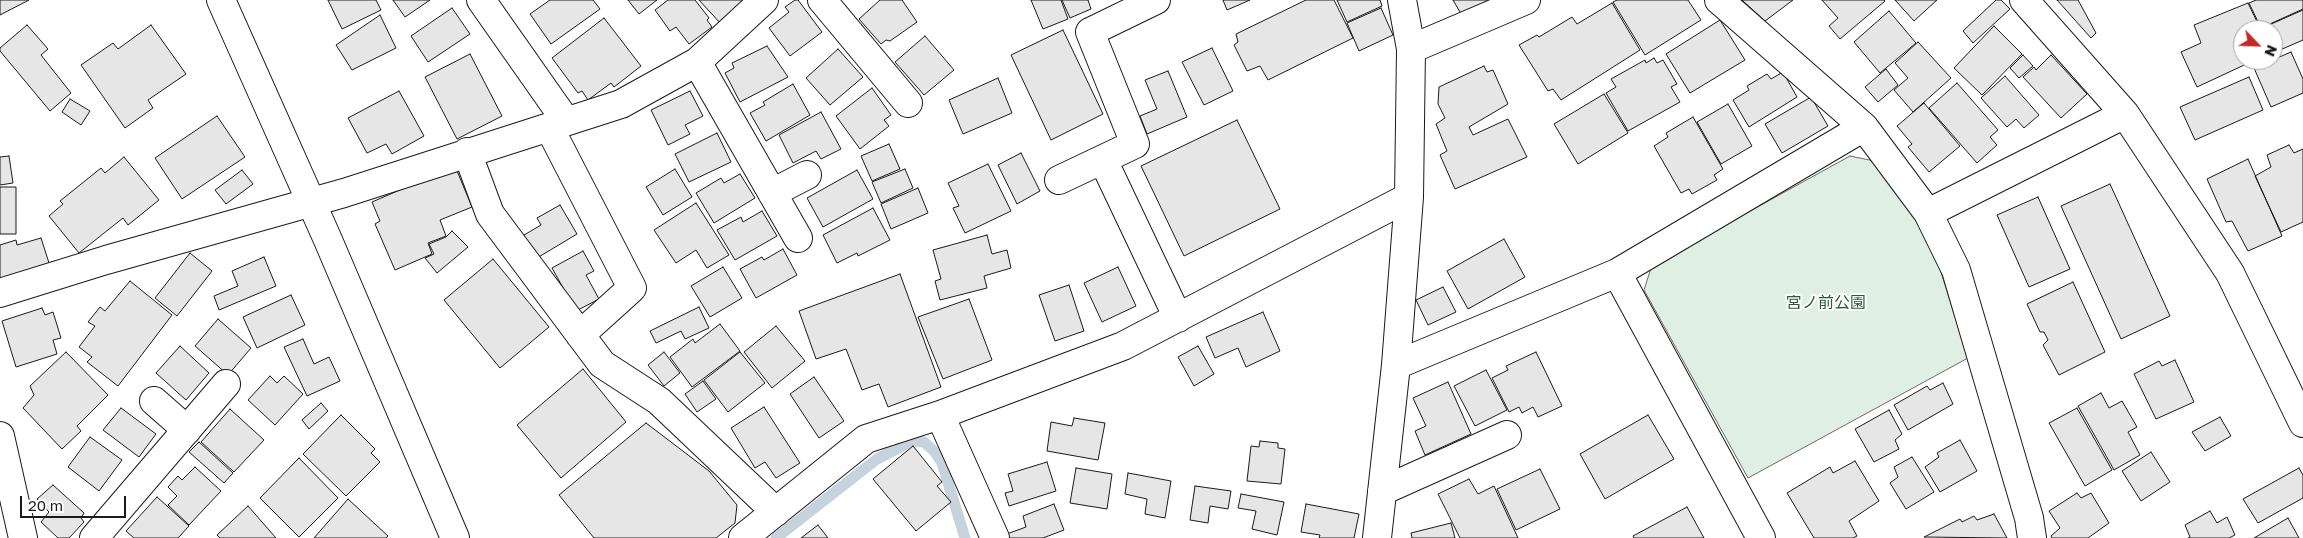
<!DOCTYPE html>
<html>
<head>
<meta charset="utf-8">
<style>
	body { margin:0 }
	#map { position:relative; width:2303px; height:538px; overflow:hidden; background:#fff; font-family:"Golos Text",sans-serif }
	canvas { display:block }
	.north { position:absolute; left:2233px; top:20px; width:50px; height:50px; box-sizing:border-box; background:#fff; border:1px solid #a3a3a3; border-radius:50%; rotate:114deg; font-size:14px; font-weight:700; line-height:20px; text-align:center; color:#1a1a1a }
	.north::after { content:''; display:block; margin:auto; width:18px; height:22px; background:#c62828; clip-path:polygon(50% 0,100% 100%,50% 72%,0 100%) }
	.scale { position:absolute; left:20px; top:496px; width:106px; height:22px; box-sizing:border-box; border:2px solid #1a1a1a; border-top:0; padding-left:6px; font-size:15px; line-height:18px; white-space:nowrap; color:#1a1a1a; -webkit-text-stroke:4px #fff; paint-order:stroke }
</style>
</head>
<body>
<div id="map">
<canvas width="2303" height="538"></canvas>
<div class="north">N</div>
<div class="scale">20 m</div>
</div>
<script>
const ctx = document.querySelector('canvas').getContext('2d');
ctx.lineJoin = 'round';
function fill(path, color) {
  ctx.fillStyle = color;
  ctx.fill(path, 'evenodd');
}
function poly(rows) {
  const path = new Path2D();
  for (const r of rows) {
    path.moveTo(r[0], r[1]);
    for (let i = 2; i < r.length; i += 2) path.lineTo(r[i], r[i + 1]);
  }
  return path;
}
function strokePath(path, color, width, dash) {
  ctx.strokeStyle = color;
  ctx.lineWidth = width;
  ctx.lineCap = dash ? 'butt' : 'round';
  ctx.setLineDash(dash || []);
  ctx.stroke(path);
}
function label(font, color, halo, rows, align = 'center') {
  ctx.font = font + ' "Golos Text","Noto Sans JP",sans-serif';
  ctx.lineWidth = 4;
  ctx.setLineDash([]);
  ctx.textBaseline = 'middle';
  ctx.strokeStyle = halo;
  ctx.fillStyle = color;
  for (const [text, x, y, turn = 0] of rows) {
    ctx.save();
    ctx.translate(x, y);
    ctx.rotate((+turn || 0) * Math.PI / 180);
    ctx.textAlign = isNaN(turn) ? turn : align;
    if (halo) ctx.strokeText(text, 0, 0);
    ctx.fillText(text, 0, 0);
    ctx.restore();
  }
}
const green = poly([
	[1850,156,1879,162,1933,247,1968,358,1748,478,1644,290,1652,265,1850,156]
]);
fill(green, '#e0efe3');
strokePath(green, '#6a6a6a', 1);
strokePath(poly([
	[776,538,877,459,912,441,924,442,935,452,942,463,965,538]
]), '#c6d2dc', 11);
const building = poly([
	[0,0,29,0,0,15,0,0],
	[328,0,376,0,381,10,342,29,328,0],
	[393,0,430,0,405,17,393,0],
	[550,0,593,0,600,9,551,44,530,14,550,0],
	[628,0,657,0,639,14,628,0],
	[668,0,695,0,709,18,707,20,712,27,689,44,676,27,670,31,655,10,668,0],
	[699,0,744,0,722,25,699,0],
	[795,0,798,0,822,32,790,56,769,28,789,12,785,7,795,0],
	[880,0,902,0,917,22,890,41,886,40,881,44,859,19,880,0],
	[1031,0,1061,0,1068,19,1043,29,1031,0],
	[1062,0,1088,0,1091,9,1070,18,1062,0],
	[1223,0,1250,0,1227,10,1223,0],
	[1306,0,1334,0,1353,38,1268,80,1260,66,1247,71,1234,45,1238,42,1236,34,1306,0],
	[1337,0,1380,0,1382,6,1347,22,1337,0],
	[1453,0,1500,0,1464,19,1453,0],
	[1617,0,1688,0,1701,20,1645,55,1613,2,1617,0],
	[1742,0,1793,0,1765,21,1742,0],
	[1822,0,1884,0,1885,1,1840,39,1829,26,1838,18,1822,0],
	[1895,0,1937,0,1914,21,1895,0],
	[1996,0,2001,0,2010,9,1973,43,1963,31,1996,0],
	[2057,0,2078,0,2096,33,2091,38,2057,0],
	[2256,0,2303,0,2303,9,2261,28,2249,3,2256,0],
	[1612,3,1640,50,1561,100,1553,89,1548,91,1519,45,1537,35,1539,37,1572,17,1577,24,1612,3],
	[2248,3,2261,30,2243,30,2243,60,2255,60,2197,87,2181,52,2201,43,2194,25,2248,3],
	[452,8,470,34,428,62,411,36,452,8],
	[1381,8,1393,35,1359,51,1347,23,1381,8],
	[2303,10,2303,40,2280,50,2273,30,2269,25,2303,10],
	[1889,11,1916,43,1880,73,1854,42,1889,11],
	[380,15,396,48,352,70,336,45,380,15],
	[604,18,641,66,614,87,611,83,588,100,582,91,578,93,552,58,604,18],
	[1720,20,1745,60,1690,93,1666,54,1720,20],
	[27,25,48,49,41,55,71,93,50,111,0,51,0,48,27,25],
	[151,25,186,74,148,100,153,108,125,128,81,65,113,43,118,49,151,25],
	[1994,26,2022,54,1982,95,1954,68,1994,26],
	[1063,30,1103,114,1051,140,1011,55,1063,30],
	[925,36,954,70,924,95,895,62,925,36],
	[1918,42,1951,78,1913,112,1894,90,1908,78,1895,63,1918,42],
	[767,46,788,77,740,102,725,73,734,68,732,63,767,46],
	[1212,48,1233,91,1204,105,1182,62,1212,48],
	[838,49,863,77,830,105,806,78,838,49],
	[2291,52,2303,79,2303,93,2271,107,2254,68,2291,52],
	[470,54,502,116,457,139,425,77,470,54],
	[2023,55,2033,66,2019,78,2010,68,2023,55],
	[2051,55,2087,94,2061,118,2023,77,2034,67,2036,70,2051,55],
	[1654,58,1657,63,1663,60,1677,84,1671,87,1680,102,1628,131,1606,93,1616,87,1611,79,1645,60,1646,63,1654,58],
	[1484,66,1487,72,1493,70,1508,104,1469,127,1473,135,1508,119,1527,157,1455,189,1440,155,1447,151,1436,124,1445,118,1438,104,1439,87,1484,66],
	[1886,69,1898,85,1878,102,1865,87,1886,69],
	[1168,71,1187,117,1147,134,1140,116,1157,109,1145,80,1168,71],
	[1783,72,1797,97,1749,127,1733,100,1749,90,1747,86,1767,74,1771,79,1783,72],
	[2005,76,2039,115,2024,128,2016,119,2007,127,1981,98,2005,76],
	[2249,77,2263,110,2195,140,2180,107,2249,77],
	[998,78,1012,113,963,134,949,100,998,78],
	[1957,83,1998,130,1990,137,1997,145,1977,163,1929,108,1957,83],
	[793,84,810,115,766,141,750,113,765,105,763,102,793,84],
	[872,88,891,115,884,120,889,126,860,149,836,116,872,88],
	[399,91,424,136,392,154,386,144,367,153,348,118,399,91],
	[690,91,703,116,685,125,690,134,668,145,651,110,690,91],
	[1604,94,1628,133,1578,164,1554,124,1604,94],
	[1811,97,1828,126,1782,153,1765,124,1811,97],
	[70,99,90,111,81,125,62,112,70,99],
	[1924,103,1960,146,1929,172,1908,147,1912,144,1897,126,1924,103],
	[1728,104,1752,146,1721,164,1697,122,1728,104],
	[821,112,841,149,821,159,816,151,793,163,779,135,821,112],
	[217,116,245,157,182,199,155,158,217,116],
	[1693,117,1723,169,1714,175,1717,180,1692,194,1689,189,1681,193,1654,146,1668,137,1666,133,1693,117],
	[1237,120,1280,209,1184,256,1141,166,1237,120],
	[717,133,731,162,689,182,675,154,717,133],
	[889,144,900,169,872,181,861,156,889,144],
	[2289,145,2294,153,2303,149,2303,222,2281,232,2255,176,2271,167,2267,155,2289,145],
	[1021,153,1040,191,1017,204,998,165,1021,153],
	[9,156,13,183,0,185,0,157,9,156],
	[124,157,159,200,128,225,123,218,79,253,49,216,63,204,60,201,101,168,105,173,124,157],
	[2248,159,2282,236,2248,251,2232,221,2226,222,2207,179,2248,159],
	[988,164,1011,211,965,233,953,208,959,206,948,183,988,164],
	[455,166,472,207,440,220,446,236,428,243,432,254,395,270,375,224,380,221,372,202,455,166],
	[675,169,692,197,663,215,646,187,675,169],
	[905,169,913,188,881,203,872,182,905,169],
	[242,170,253,184,226,204,215,190,242,170],
	[857,170,873,199,823,227,807,198,857,170],
	[740,174,755,198,714,223,696,193,721,178,724,183,740,174],
	[2110,184,2170,316,2121,339,2061,206,2110,184],
	[0,187,16,187,16,234,0,234,0,187],
	[918,188,928,213,891,229,881,204,918,188],
	[2038,197,2070,269,2029,287,1997,215,2038,197],
	[696,203,729,255,707,268,696,250,676,263,654,230,696,203],
	[560,205,577,234,532,261,519,238,541,225,537,218,560,205],
	[873,208,890,240,858,256,857,253,837,263,823,235,873,208],
	[762,211,777,236,735,260,717,230,741,217,743,222,762,211],
	[452,231,468,247,437,273,425,258,434,254,429,244,446,237,452,231],
	[987,235,992,254,1007,250,1011,268,984,276,987,288,940,300,935,281,941,279,933,250,987,235],
	[41,238,50,266,0,281,0,245,16,240,17,245,41,238],
	[1504,239,1525,277,1468,309,1447,271,1504,239],
	[783,249,797,275,756,298,740,269,762,257,764,260,783,249],
	[583,251,594,271,586,275,599,299,576,311,552,268,583,251],
	[190,253,212,271,177,316,155,298,190,253],
	[264,257,276,286,219,310,214,296,238,286,232,271,264,257],
	[493,259,549,327,500,368,444,300,493,259],
	[723,267,742,298,710,317,691,286,723,267],
	[1118,267,1136,306,1102,322,1084,283,1118,267],
	[900,274,941,387,888,407,879,384,862,390,846,349,816,359,799,311,900,274],
	[130,281,172,315,118,386,87,362,92,357,79,347,95,326,88,322,100,307,105,311,130,281],
	[2073,282,2105,352,2059,375,2043,345,2048,340,2044,332,2040,332,2027,304,2073,282],
	[1069,285,1084,331,1055,341,1039,295,1069,285],
	[1443,287,1456,312,1428,325,1416,300,1443,287],
	[291,295,305,325,257,348,243,317,291,295],
	[969,299,992,360,943,379,918,317,969,299],
	[699,307,709,328,685,339,681,331,656,343,650,331,699,307],
	[42,308,45,315,53,312,61,338,53,340,57,354,16,367,2,321,42,308],
	[1263,312,1280,351,1246,367,1238,348,1215,358,1206,337,1263,312],
	[218,319,251,348,228,375,195,346,218,319],
	[720,324,740,351,692,387,670,357,693,339,695,343,720,324],
	[776,326,805,361,772,388,744,352,776,326],
	[303,339,314,364,329,357,340,381,307,396,284,347,303,339],
	[180,346,209,373,186,400,156,373,180,346],
	[1198,346,1214,374,1194,386,1178,357,1198,346],
	[66,352,108,395,77,426,81,431,62,449,23,408,34,395,30,386,66,352],
	[664,352,680,373,664,386,648,365,664,352],
	[740,352,765,383,728,412,704,380,740,352],
	[1536,352,1562,406,1538,417,1533,407,1522,413,1519,407,1509,412,1492,378,1508,370,1506,366,1536,352],
	[2175,360,2194,402,2156,419,2134,374,2159,361,2162,366,2175,360],
	[583,369,626,422,561,478,517,425,583,369],
	[1486,370,1507,410,1475,426,1454,386,1486,370],
	[270,376,277,383,284,376,303,394,275,425,248,400,270,376],
	[814,377,844,421,819,438,790,394,814,377],
	[703,381,716,399,697,412,685,394,703,381],
	[1448,382,1471,434,1425,455,1415,431,1426,426,1413,398,1448,382],
	[1943,383,1953,404,1908,430,1894,405,1927,386,1930,390,1943,383],
	[2101,393,2109,408,2122,401,2137,427,2128,432,2140,455,2114,470,2078,406,2101,393],
	[321,403,328,411,309,429,302,420,321,403],
	[764,407,800,463,776,478,765,462,755,468,731,428,764,407],
	[121,408,156,434,139,457,103,430,121,408],
	[2077,408,2112,470,2085,486,2049,423,2077,408],
	[230,409,264,440,234,472,201,442,230,409],
	[1889,410,1902,434,1895,440,1899,449,1874,462,1855,429,1889,410],
	[341,415,375,449,371,453,380,462,346,496,303,454,341,415],
	[1648,415,1674,459,1605,499,1580,454,1648,415],
	[2220,417,2231,436,2205,451,2192,432,2220,417],
	[1074,418,1105,423,1098,460,1047,451,1051,422,1072,426,1074,418],
	[646,423,709,471,737,505,735,523,716,538,594,538,559,495,646,423],
	[90,437,122,460,99,491,68,467,90,437],
	[1960,440,1977,471,1940,492,1925,467,1939,457,1937,453,1960,440],
	[1260,441,1278,443,1278,448,1285,449,1281,484,1247,481,1251,446,1259,447,1260,441],
	[199,442,233,473,224,483,189,452,199,442],
	[913,446,942,482,937,486,951,502,916,531,873,479,913,446],
	[2151,452,2170,482,2141,501,2122,471,2151,452],
	[1912,457,1934,492,1906,509,1890,483,1898,477,1894,467,1912,457],
	[299,458,338,498,299,537,260,498,299,458],
	[1855,461,1879,501,1849,521,1857,536,1853,538,1814,538,1787,493,1830,467,1833,473,1855,461],
	[1047,462,1056,491,1009,506,1005,493,1013,491,1008,474,1047,462],
	[195,467,221,491,189,525,168,505,177,496,168,487,178,476,182,480,195,467],
	[1076,468,1112,474,1107,509,1070,503,1076,468],
	[2299,468,2303,475,2303,498,2258,523,2243,499,2299,468],
	[1540,469,1560,509,1516,530,1497,489,1540,469],
	[1128,473,1171,481,1165,518,1145,514,1147,499,1125,494,1128,473],
	[1469,479,1478,494,1494,486,1518,538,1460,538,1438,494,1469,479],
	[53,485,84,513,81,518,84,522,69,538,58,538,41,522,49,512,37,499,53,485],
	[1195,486,1231,491,1228,509,1210,506,1208,523,1190,520,1195,486],
	[2077,493,2081,498,2091,493,2109,523,2088,538,2052,538,2051,536,2060,528,2049,511,2077,493],
	[1241,494,1284,502,1277,535,1252,529,1256,511,1238,508,1241,494],
	[157,497,189,526,178,538,134,538,126,531,157,497],
	[348,499,388,536,386,538,314,538,348,499],
	[1054,504,1064,530,1043,538,1005,538,1004,535,1026,527,1023,516,1054,504],
	[1306,504,1359,514,1354,538,1319,538,1320,535,1301,532,1306,504],
	[248,506,276,538,220,538,217,535,248,506],
	[1687,507,1704,538,1634,538,1633,536,1687,507],
	[2210,511,2217,523,2227,517,2235,535,2229,538,2188,538,2190,537,2185,525,2210,511],
	[1994,514,2007,538,1924,537,1960,519,1962,522,1974,516,1977,520,1994,514],
	[2288,518,2299,538,2254,538,2288,518],
	[1451,523,1455,538,1412,538,1411,533,1451,523],
	[818,525,828,538,801,538,818,525]
]);
fill(building, '#e6e6e6');
strokePath(building, '#1a1a1a', 1);
const minor = poly([
	[481,0,566,121],
	[822,0,908,103],
	[1719,0,1864,127],
	[2024,0,2125,114,2230,273,2303,423],
	[1411,49,1526,0],
	[697,62,798,238],
	[549,127,632,288,580,335],
	[467,152,490,214,602,364,659,401,776,512],
	[1103,160,1178,318],
	[1059,180,1135,144,1090,32,1156,0],
	[772,193,807,175],
	[1928,213,2125,114],
	[1617,273,1761,538],
	[0,293,106,260,344,193,621,104,697,62,764,0],
	[1396,365,1617,273,1864,127,1928,213,1956,270,2029,518,2032,538],
	[154,401,187,430],
	[940,415,995,538],
	[0,436,23,538],
	[1382,491,1507,435],
	[94,538,226,384],
	[743,538,866,439,940,415,1123,346,1409,197],
	[1377,538,1396,365,1409,197,1411,49,1402,0]
]);
const tertiary = poly([
	[221,0,328,240,455,538]
]);
strokePath(minor, '#1a1a1a', 30);
strokePath(tertiary, '#1a1a1a', 30);
strokePath(minor, '#fff', 28);
strokePath(tertiary, '#fff', 28);
label('16px', '#2b5a34', '#fff', [
	["宮ノ前公園",1826,303]
]);
</script>
</body>
</html>
